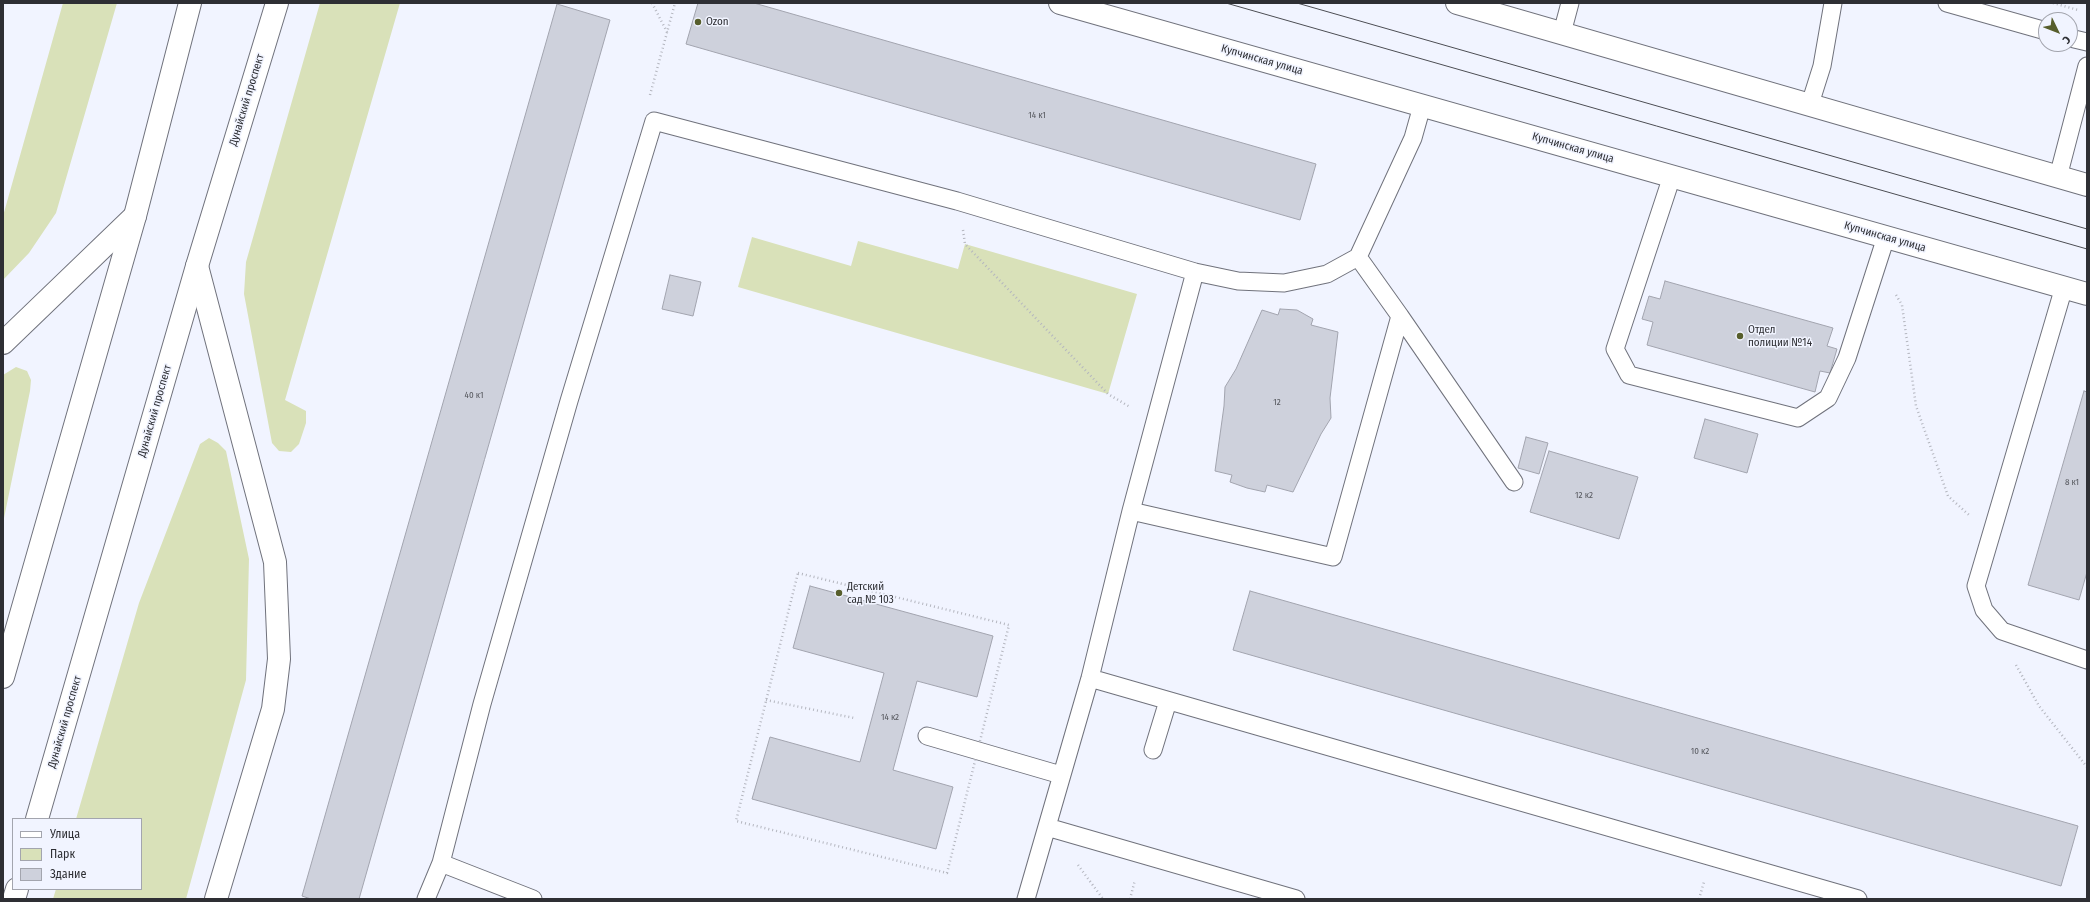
<!DOCTYPE html>
<html>
<head>
<meta charset="utf-8">
<style>
	body { margin:0 }
	#map { position:relative; width:2090px; height:902px; overflow:hidden; background:#f1f4ff; font-family:"Fira Sans Condensed",sans-serif }
	canvas { display:block }
	.frame { position:absolute; inset:0; border:4px solid #2e2f34; pointer-events:none }
	.legend { position:absolute; left:12px; top:818px; width:130px; height:72px; box-sizing:border-box; background:#f1f4ff; border:1px solid #a3a5ae; margin:0; padding:5px 7px; list-style:none; font-size:12px; color:#2e2f34 }
	.legend li { display:flex; align-items:center; gap:8px; height:20px }
	.legend b { width:20px; border:1px solid #a3a5ae }
	.north { position:absolute; left:2038px; top:12px; width:40px; height:40px; box-sizing:border-box; background:#f1f4ff; border:1px solid #a3a5ae; border-radius:50%; rotate:133deg; font-size:11px; font-weight:700; line-height:16px; text-align:center; color:#2e2f34 }
	.north::after { content:''; display:block; margin:auto; width:14px; height:18px; background:#575e2c; clip-path:polygon(50% 0,100% 100%,50% 72%,0 100%) }
</style>
</head>
<body>
<div id="map">
<canvas width="2090" height="902"></canvas>
<div class="frame"></div>
<ul class="legend">
<li><b style="height:5px;background:#fff"></b>Улица</li>
<li><b style="height:11px;background:#d9e1b9"></b>Парк</li>
<li><b style="height:11px;background:#ced1dc"></b>Здание</li>
</ul>
<div class="north">С</div>
</div>
<script>
const ctx = document.querySelector('canvas').getContext('2d');
ctx.lineJoin = 'round';
function fill(path, color) {
  ctx.fillStyle = color;
  ctx.fill(path, 'evenodd');
}
function poly(rows) {
  const path = new Path2D();
  for (const r of rows) {
    path.moveTo(r[0], r[1]);
    for (let i = 2; i < r.length; i += 2) path.lineTo(r[i], r[i + 1]);
  }
  return path;
}
function strokePath(path, color, width, dash) {
  ctx.strokeStyle = color;
  ctx.lineWidth = width;
  ctx.lineCap = dash ? 'butt' : 'round';
  ctx.setLineDash(dash || []);
  ctx.stroke(path);
}
function label(font, color, halo, rows, align = 'center') {
  ctx.font = font + ' "Fira Sans Condensed",sans-serif';
  ctx.lineWidth = 3;
  ctx.setLineDash([]);
  ctx.textBaseline = 'middle';
  ctx.strokeStyle = halo;
  ctx.fillStyle = color;
  for (const [text, x, y, turn = 0] of rows) {
    ctx.save();
    ctx.translate(x, y);
    ctx.rotate((+turn || 0) * Math.PI / 180);
    ctx.textAlign = isNaN(turn) ? turn : align;
    if (halo) ctx.strokeText(text, 0, 0);
    ctx.fillText(text, 0, 0);
    ctx.restore();
  }
}
fill(poly([
	[63,3,117,3,56,213,29,253,3,280,3,216],
	[320,3,400,3,285,400,306,411,306,423,299,444,291,452,279,451,272,443,244,294,246,262],
	[752,237,851,266,858,241,958,269,965,244,1137,294,1108,394,738,287],
	[16,367,27,371,31,380,30,391,3,523,3,375],
	[209,438,218,443,226,451,249,559,246,680,186,899,53,899,56,889,141,889,141,819,76,819,139,603,200,444]
]), '#d9e1b9');
const building = poly([
	[698,3,754,3,1316,164,1300,220,686,44,698,3],
	[557,4,610,20,359,899,311,899,302,896,557,4],
	[670,275,701,282,693,316,662,309,670,275],
	[1665,281,1833,328,1827,346,1837,349,1830,373,1820,371,1815,392,1647,345,1653,322,1642,319,1649,296,1660,299,1665,281],
	[1280,309,1297,310,1313,319,1311,325,1338,332,1330,398,1331,418,1321,434,1293,492,1267,485,1265,492,1247,488,1230,482,1232,475,1215,471,1224,406,1225,387,1236,369,1262,310,1278,315,1280,309],
	[2084,391,2087,392,2087,572,2079,600,2028,585,2084,391],
	[1705,419,1758,434,1747,473,1694,458,1705,419],
	[1526,437,1548,443,1539,474,1518,468,1526,437],
	[1549,451,1638,477,1619,539,1530,512,1549,451],
	[810,586,993,636,977,697,917,681,893,770,953,787,936,849,752,799,770,737,860,762,884,673,793,648,810,586],
	[1250,591,2078,826,2061,886,1233,650,1250,591]
]);
fill(building, '#ced1dc');
strokePath(building, '#a2a4af', 1);
const service = poly([
	[1947,3,2046,31],
	[1562,33,1570,3],
	[2070,38,2087,42],
	[1810,104,1822,66,1833,3],
	[1672,176,1615,349,1629,375,1798,418,1828,398,1847,358,1886,237],
	[2058,177,2087,66],
	[1195,272,1131,511,1333,557,1400,316,1358,257],
	[2064,287,1976,586,1984,610,2002,631,2087,660],
	[1400,316,1514,482],
	[1090,678,1858,899],
	[927,736,1061,775],
	[1153,750,1168,701],
	[1047,827,1296,899],
	[426,899,441,863],
	[533,899,441,863,482,704,569,401,654,121,957,201,1195,272,1238,281,1284,283,1327,274,1358,257,1413,138,1422,106],
	[1026,899,1090,678,1131,511]
]);
const minor = poly([
	[1060,3,2087,294],
	[1457,3,2087,185],
	[197,266,275,562,279,659,273,709,216,899],
	[3,343,135,216]
]);
const secondary = poly([
	[3,677,135,216,190,3],
	[37,819,197,266,277,3],
	[14,899,17,889]
]);
strokePath(service, '#70727c', 19);
strokePath(minor, '#70727c', 24);
strokePath(secondary, '#70727c', 24);
strokePath(poly([
	[652,3,667,32],
	[2053,3,2078,10],
	[650,95,675,3],
	[963,230,965,244,1108,394,1130,407],
	[1896,295,1902,305,1916,406,1948,496,1969,515],
	[798,573,1009,625,947,873,736,821,798,573],
	[2016,665,2039,706,2087,767],
	[766,700,854,718],
	[1078,865,1103,899],
	[1130,899,1135,880],
	[1699,899,1704,882]
]), '#b4b6bf', 2.5, [1, 3]);
strokePath(service, '#fff', 17);
strokePath(minor, '#fff', 22);
strokePath(secondary, '#fff', 22);
strokePath(poly([
	[1226,3,2087,249],
	[1297,3,2087,229]
]), '#4c4d53', 1);
for (const [x, y, r, color] of [
	[698,22,4,"#575e2c"],
	[1740,336,4,"#575e2c"],
	[839,593,4,"#575e2c"]
]) {
  const dot = new Path2D();
  dot.arc(x, y, r, 0, 2 * Math.PI);
  ctx.fillStyle = color;
  ctx.fill(dot);
  strokePath(dot, '#f1f4ff', 1.5);
}
label('9px', '#56585e', null, [
	["14 к1",1037,115],
	["40 к1",474,395],
	["12",1277,402],
	["8 к1",2072,482],
	["12 к2",1584,495],
	["14 к2",890,717],
	["10 к2",1700,751]
]);
label('11px', '#2e2f34', '#f1f4ff', [
	["Ozon",706,22],
	["Отдел",1748,330],
	["полиции №14",1748,343],
	["Детский",847,587],
	["сад № 103",847,600]
], 'left');
label('11px', '#2e2f34', '#f1f4ff', [
	["Купчинская улица",1262,60,16],
	["Дунайский проспект",247,100,-73],
	["Купчинская улица",1573,148,16],
	["Купчинская улица",1885,237,16],
	["Дунайский проспект",155,411,-74],
	["Дунайский проспект",65,722,-74]
]);
</script>
</body>
</html>
